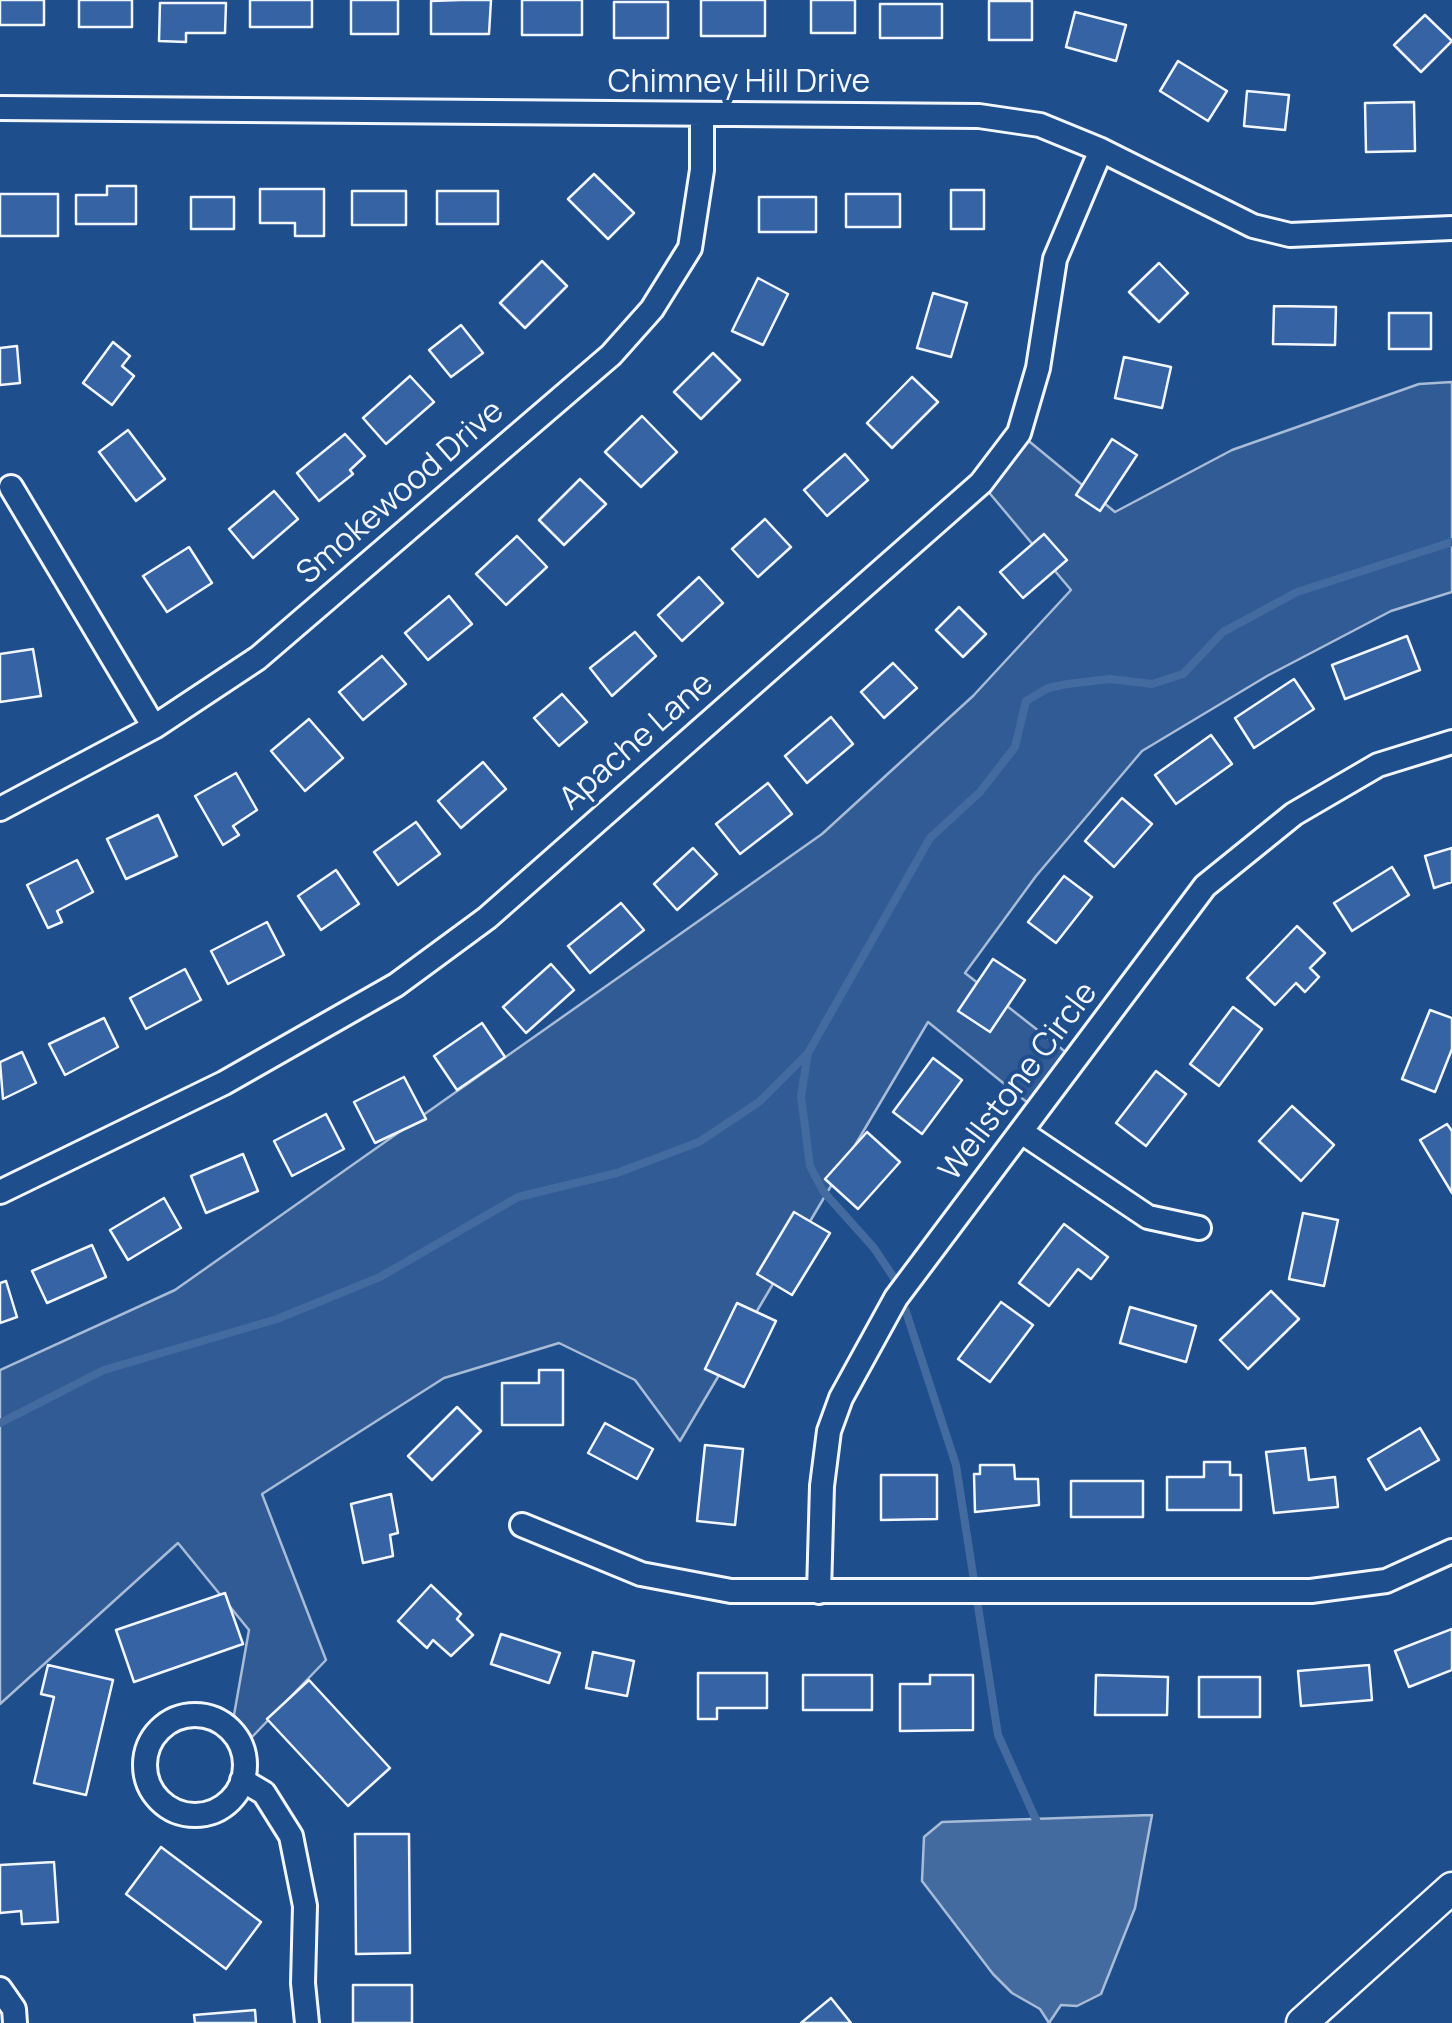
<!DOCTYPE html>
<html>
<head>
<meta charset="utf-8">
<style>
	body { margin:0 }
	canvas { display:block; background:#1f4e8c }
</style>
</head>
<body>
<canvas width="1452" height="2023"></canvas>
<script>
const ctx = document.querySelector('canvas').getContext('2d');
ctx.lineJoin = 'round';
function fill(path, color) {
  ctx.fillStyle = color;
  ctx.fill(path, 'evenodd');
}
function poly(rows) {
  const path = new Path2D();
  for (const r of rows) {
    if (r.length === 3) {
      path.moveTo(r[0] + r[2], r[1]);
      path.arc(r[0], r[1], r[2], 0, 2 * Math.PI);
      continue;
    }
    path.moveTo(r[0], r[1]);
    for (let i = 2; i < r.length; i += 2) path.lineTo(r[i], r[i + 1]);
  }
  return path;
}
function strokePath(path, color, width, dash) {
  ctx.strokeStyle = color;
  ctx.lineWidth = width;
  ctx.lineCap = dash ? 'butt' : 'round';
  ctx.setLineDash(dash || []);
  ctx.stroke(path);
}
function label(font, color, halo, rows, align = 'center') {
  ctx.font = font + ' Manrope,sans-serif';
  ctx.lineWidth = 8;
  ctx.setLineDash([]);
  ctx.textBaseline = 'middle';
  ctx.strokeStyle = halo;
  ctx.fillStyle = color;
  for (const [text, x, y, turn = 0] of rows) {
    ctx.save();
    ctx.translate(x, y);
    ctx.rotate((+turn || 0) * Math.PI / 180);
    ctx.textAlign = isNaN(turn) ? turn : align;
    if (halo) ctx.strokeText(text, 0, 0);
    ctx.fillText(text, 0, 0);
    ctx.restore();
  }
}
const green = poly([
	[1452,382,1452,592,1391,611,1267,676,1142,751,1036,876,965,973,1077,1061,1039,1112,928,1022,680,1441,635,1380,559,1343,444,1378,262,1494,326,1660,252,1737,234,1715,249,1630,178,1543,0,1704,0,1370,175,1290,822,834,973,696,1071,590,981,483,1019,433,1115,512,1232,450,1419,384,1452,382]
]);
fill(green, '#305b95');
strokePath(green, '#a8bbd7', 2.5);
const water = poly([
	[1152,1815,1135,1908,1101,1994,1077,2006,1061,2005,1049,2023,1040,2009,1012,1993,993,1974,922,1881,924,1837,942,1822,1152,1815]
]);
fill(water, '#446ba0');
strokePath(water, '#a8bbd7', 2.5);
strokePath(poly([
	[808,1053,801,1096,810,1166,823,1191,874,1248,896,1281,956,1465,998,1735,1037,1822,1036,1832],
	[0,1423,104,1370,277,1319,380,1277,518,1197,617,1173,699,1142,759,1102,808,1053,930,838,980,792,1015,747,1026,701,1048,688,1067,684,1110,679,1152,684,1183,674,1223,632,1297,592,1452,542]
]), '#446ba0', 8);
const building = poly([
	[0,0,44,0,44,25,0,25,0,0],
	[79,0,132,0,132,27,79,27,79,0],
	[250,0,312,0,312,27,250,27,250,0],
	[351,0,398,0,398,34,351,34,351,0],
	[461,0,491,0,489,34,431,34,431,1,461,0],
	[522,0,582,0,582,35,522,35,522,0],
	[701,0,765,0,765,36,701,36,701,0],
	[811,0,855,0,855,33,811,33,811,0],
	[989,1,1032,1,1032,40,989,40,989,1],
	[614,2,668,2,668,38,614,38,614,2],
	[160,3,226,3,225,33,186,33,186,42,159,41,160,3],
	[880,4,942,4,942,38,880,38,880,4],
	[1075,12,1126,25,1116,61,1066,47,1075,12],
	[1425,15,1452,41,1421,72,1394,45,1425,15],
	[1178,61,1227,91,1208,121,1160,91,1178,61],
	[1247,91,1289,95,1285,130,1244,126,1247,91],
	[1414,102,1415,151,1366,152,1365,103,1414,102],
	[594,174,634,213,608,239,568,199,594,174],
	[107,186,136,186,136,224,76,224,76,195,107,195,107,186],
	[260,189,324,189,324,236,295,236,295,223,260,223,260,189],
	[951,190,984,190,984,229,951,229,951,190],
	[352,191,406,191,406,225,352,225,352,191],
	[437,191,498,191,498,224,437,224,437,191],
	[0,194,58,194,58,236,0,236,0,194],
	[846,194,900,194,900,227,846,227,846,194],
	[191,197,234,197,234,229,191,229,191,197],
	[759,197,816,197,816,232,759,232,759,197],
	[542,261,567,286,525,328,500,303,542,261],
	[1159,263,1188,293,1159,322,1129,292,1159,263],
	[758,278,788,294,763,345,732,331,758,278],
	[933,293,967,303,951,357,917,348,933,293],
	[1274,306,1336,307,1335,345,1273,344,1274,306],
	[1389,313,1431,313,1431,349,1389,349,1389,313],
	[461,325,483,353,451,377,429,350,461,325],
	[113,342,130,356,122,366,134,376,112,405,83,383,113,342],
	[17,346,20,383,0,385,0,348,17,346],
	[713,353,740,380,701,419,674,392,713,353],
	[1124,357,1171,367,1162,408,1115,398,1124,357],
	[410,376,434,402,386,444,363,418,410,376],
	[912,377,938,402,892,448,867,423,912,377],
	[642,416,677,452,641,487,605,452,642,416],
	[128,430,165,479,136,501,99,452,128,430],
	[345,434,365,456,350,470,353,474,319,501,297,473,345,434],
	[1112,439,1137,455,1100,511,1076,495,1112,439],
	[845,454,868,480,827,516,804,490,845,454],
	[580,479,606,504,564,545,539,520,580,479],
	[274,491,298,519,253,558,229,529,274,491],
	[765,519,791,547,758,577,732,549,765,519],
	[1044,534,1067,560,1023,598,1000,572,1044,534],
	[517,536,547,567,506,605,476,574,517,536],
	[189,547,212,583,167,612,143,576,189,547],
	[699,577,723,603,682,641,658,615,699,577],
	[449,596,472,624,428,660,405,633,449,596],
	[959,607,986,634,963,657,936,630,959,607],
	[635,632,656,656,612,696,590,668,635,632],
	[1407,636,1420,670,1345,699,1332,665,1407,636],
	[33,649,41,696,0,702,0,654,33,649],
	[382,656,406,684,363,720,339,692,382,656],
	[893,663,917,688,884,718,861,692,893,663],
	[1294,679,1314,709,1254,748,1235,718,1294,679],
	[562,694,587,722,559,746,534,718,562,694],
	[831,717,853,744,807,783,785,756,831,717],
	[309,719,343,758,305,791,271,751,309,719],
	[1211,735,1232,764,1176,804,1155,775,1211,735],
	[483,762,506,789,461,828,438,801,483,762],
	[236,773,257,810,233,826,239,835,223,845,195,796,236,773],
	[768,783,792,814,740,854,716,824,768,783],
	[1122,798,1152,824,1114,867,1085,841,1122,798],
	[158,815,177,856,126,879,107,839,158,815],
	[416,822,440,854,398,885,374,852,416,822],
	[693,848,717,874,677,910,654,884,693,848],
	[1452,848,1452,882,1434,888,1425,856,1452,848],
	[77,860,93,892,57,911,62,922,48,928,27,885,77,860],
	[1392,867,1409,895,1352,931,1334,903,1392,867],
	[336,870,359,904,321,930,298,896,336,870],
	[1064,876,1092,897,1056,943,1028,922,1064,876],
	[621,903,644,930,590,973,568,946,621,903],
	[267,922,284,955,228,984,211,951,267,922],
	[1297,926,1325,953,1310,968,1319,977,1305,992,1296,983,1275,1005,1247,978,1297,926],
	[993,959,1025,980,990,1032,958,1011,993,959],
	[551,964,574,990,526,1033,503,1007,551,964],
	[185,969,201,1000,146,1029,130,998,185,969],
	[1233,1007,1262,1029,1219,1086,1190,1064,1233,1007],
	[1430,1010,1452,1018,1452,1049,1435,1092,1402,1079,1430,1010],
	[104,1018,118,1047,65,1075,49,1044,104,1018],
	[482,1023,505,1057,457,1090,434,1056,482,1023],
	[22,1052,36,1083,3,1099,0,1062,22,1052],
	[933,1058,962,1080,922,1134,893,1112,933,1058],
	[1156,1071,1186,1094,1146,1146,1116,1123,1156,1071],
	[404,1077,426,1119,375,1143,354,1102,404,1077],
	[1292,1106,1334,1145,1301,1181,1259,1141,1292,1106],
	[326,1114,344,1149,292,1176,274,1141,326,1114],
	[1447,1124,1452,1131,1452,1193,1420,1140,1447,1124],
	[867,1132,900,1162,858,1209,825,1179,867,1132],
	[243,1154,258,1191,206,1213,191,1176,243,1154],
	[164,1198,181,1228,128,1260,110,1230,164,1198],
	[794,1212,830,1233,792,1295,757,1274,794,1212],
	[1303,1213,1338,1220,1324,1286,1289,1279,1303,1213],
	[1064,1224,1108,1257,1091,1279,1078,1269,1049,1306,1019,1283,1064,1224],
	[92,1245,106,1277,47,1303,32,1271,92,1245],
	[6,1281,17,1317,0,1323,0,1283,6,1281],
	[1271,1291,1299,1319,1248,1369,1220,1340,1271,1291],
	[1001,1302,1033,1325,990,1382,958,1359,1001,1302],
	[737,1303,776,1321,744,1387,705,1369,737,1303],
	[1130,1307,1196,1326,1186,1362,1120,1343,1130,1307],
	[539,1370,563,1370,563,1425,502,1425,502,1383,539,1383,539,1370],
	[457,1407,481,1431,432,1480,408,1456,457,1407],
	[605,1423,653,1449,637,1479,588,1453,605,1423],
	[1420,1428,1439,1460,1386,1490,1368,1459,1420,1428],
	[705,1445,743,1449,735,1525,697,1521,705,1445],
	[1305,1448,1309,1480,1335,1477,1338,1507,1274,1513,1266,1452,1305,1448],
	[1204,1462,1230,1462,1230,1475,1241,1475,1241,1510,1167,1510,1167,1477,1204,1477,1204,1462],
	[980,1465,1014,1465,1015,1479,1038,1479,1039,1505,975,1512,974,1474,980,1474,980,1465],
	[881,1475,937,1475,937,1519,881,1520,881,1475],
	[1071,1481,1143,1481,1143,1517,1071,1517,1071,1481],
	[391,1494,398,1533,390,1535,393,1556,363,1563,351,1504,391,1494],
	[431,1585,461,1614,457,1619,473,1635,451,1656,433,1640,427,1648,398,1621,431,1585],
	[225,1593,243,1644,134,1682,116,1630,225,1593],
	[1452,1629,1452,1670,1409,1687,1395,1651,1452,1629],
	[501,1634,560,1653,549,1683,491,1664,501,1634],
	[593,1652,634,1661,627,1696,586,1688,593,1652],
	[48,1665,113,1680,86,1795,34,1783,54,1697,41,1694,48,1665],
	[1369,1665,1372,1700,1301,1706,1298,1671,1369,1665],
	[698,1673,767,1673,767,1708,717,1708,717,1719,698,1719,698,1673],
	[803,1675,872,1675,872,1710,803,1710,803,1675],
	[930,1675,973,1675,973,1730,900,1731,900,1684,930,1684,930,1675],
	[1096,1675,1168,1677,1167,1715,1095,1715,1096,1675],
	[1199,1677,1260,1677,1260,1717,1199,1717,1199,1677],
	[309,1680,390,1768,348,1806,267,1719,309,1680],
	[355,1834,409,1834,410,1953,356,1954,355,1834],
	[161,1847,261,1922,226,1969,126,1894,161,1847],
	[54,1862,58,1922,22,1924,21,1911,0,1913,0,1865,54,1862],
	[353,1985,412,1985,412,2023,353,2023,353,1985],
	[831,1998,851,2023,801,2023,831,1998],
	[255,2010,256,2023,195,2023,194,2015,255,2010]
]);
fill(building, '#3563a3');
strokePath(building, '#f2f6ff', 2.5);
const street = poly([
	[0,108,979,116,1040,125,1101,150,1253,226,1290,235,1452,228],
	[11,487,154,727],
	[0,809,154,727,258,658,611,355,652,309,690,248,702,170,702,116],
	[1023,1133,1148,1217,1199,1228],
	[0,1192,224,1083,396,985,487,918,981,483,1019,433,1038,368,1055,259,1101,150],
	[522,1525,641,1574,731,1591,1311,1591,1386,1581,1452,1551],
	[819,1592,822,1486,829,1431,841,1398,896,1298,1205,886,1294,814,1378,765,1452,742],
	[195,1765,50],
	[242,1780,264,1793,291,1836,305,1906,303,1983,307,2023],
	[0,1989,14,2009,15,2023]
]);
const secondary = poly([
	[1302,2023,1452,1888]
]);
strokePath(street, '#f2f6ff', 28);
strokePath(secondary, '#f2f6ff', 35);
strokePath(street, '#1f4e8c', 22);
strokePath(secondary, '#1f4e8c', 30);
label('32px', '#f2f6ff', '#1f4e8c', [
	["Chimney Hill Drive",739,83],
	["Smokewood Drive",401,493,-41],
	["Apache Lane",637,742,-41],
	["Wellstone Circle",1019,1082,-53]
]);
</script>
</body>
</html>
